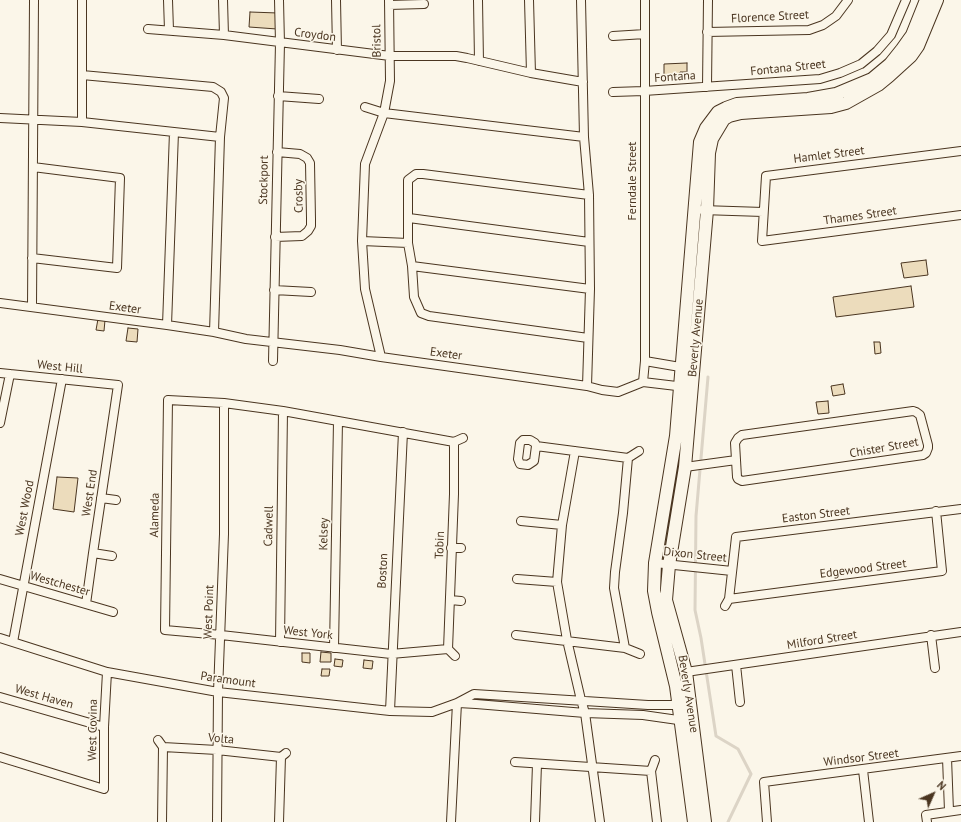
<!DOCTYPE html>
<html>
<head>
<meta charset="utf-8">
<style>
	body { margin:0 }
	#map { position:relative; width:961px; height:822px; overflow:hidden; background:#fbf6e9; font-family:"PT Sans",sans-serif }
	canvas { display:block }
	.north { position:absolute; left:913px; top:774px; width:40px; height:40px; -webkit-text-stroke:3px #fbf6e9; paint-order:stroke; rotate:45deg; font-size:11px; font-weight:700; line-height:16px; text-align:center; color:#4a3520 }
	.north::after { content:''; display:block; margin:auto; width:14px; height:18px; background:#4a3520; clip-path:polygon(50% 0,100% 100%,50% 72%,0 100%) }
</style>
</head>
<body>
<div id="map">
<canvas width="961" height="822"></canvas>
<div class="north">N</div>
</div>
<script>
const ctx = document.querySelector('canvas').getContext('2d');
ctx.lineJoin = 'round';
function poly(rows) {
  const path = new Path2D();
  for (const r of rows) {
    path.moveTo(r[0], r[1]);
    for (let i = 2; i < r.length; i += 2) path.lineTo(r[i], r[i + 1]);
  }
  return path;
}
function strokePath(path, color, width, dash) {
  ctx.strokeStyle = color;
  ctx.lineWidth = width;
  ctx.lineCap = dash ? 'butt' : 'round';
  ctx.setLineDash(dash || []);
  ctx.stroke(path);
}
function fill(path, color) {
  ctx.fillStyle = color;
  ctx.fill(path, 'evenodd');
}
function label(font, color, halo, rows, align = 'center') {
  ctx.font = font + ' "PT Sans",sans-serif';
  ctx.lineWidth = 3;
  ctx.setLineDash([]);
  ctx.textBaseline = 'middle';
  ctx.strokeStyle = halo;
  ctx.fillStyle = color;
  for (const [text, x, y, turn = 0] of rows) {
    ctx.save();
    ctx.translate(x, y);
    ctx.rotate((+turn || 0) * Math.PI / 180);
    ctx.textAlign = isNaN(turn) ? turn : align;
    if (halo) ctx.strokeText(text, 0, 0);
    ctx.fillText(text, 0, 0);
    ctx.restore();
  }
}
strokePath(poly([
	[708,377,696,516,695,610,701,638,716,736,738,749,751,774,728,822]
]), '#dcd4c6', 3);
const building = poly([
	[250,12,278,13,277,29,249,27,250,12],
	[687,63,687,72,680,72,680,76,664,76,664,64,687,63],
	[926,260,928,275,904,278,901,263,926,260],
	[911,286,914,307,836,317,833,297,911,286],
	[98,319,105,320,104,331,96,330,98,319],
	[128,328,138,329,137,342,126,341,128,328],
	[874,342,880,342,881,353,875,354,874,342],
	[843,384,845,394,833,396,831,386,843,384],
	[828,401,829,413,818,414,816,402,828,401],
	[57,477,78,478,74,512,53,509,57,477],
	[321,652,331,653,331,662,320,662,321,652],
	[302,653,310,653,310,663,302,662,302,653],
	[335,659,343,660,342,667,334,666,335,659],
	[364,660,373,661,372,669,363,668,364,660],
	[322,669,330,669,329,676,321,676,322,669]
]);
fill(building, '#ecdcbc');
strokePath(building, '#4a3520', 1);
const street = poly([
	[82,0,82,122],
	[168,0,169,30],
	[223,0,224,35],
	[336,0,337,50],
	[478,0,479,61],
	[529,0,531,73],
	[645,0,645,361,643,382,685,387],
	[389,5,424,4],
	[148,29,224,35,390,56,456,56,467,58,531,73,583,82],
	[707,32,809,30,823,25,836,16,848,0],
	[613,36,645,34],
	[82,75,213,87,221,92,224,98,220,137,214,332],
	[707,87,708,0],
	[613,92,644,91,820,79,840,73,861,64,877,51,891,35,906,0],
	[278,96,319,99],
	[365,107,384,113,584,137],
	[0,118,82,122,220,137],
	[961,151,766,176,762,241,961,215],
	[702,210,763,212],
	[409,218,589,242],
	[275,237,302,236,308,231,311,226,311,219,310,163,307,158,300,154,277,152],
	[362,241,408,243],
	[32,258,117,268,120,178,33,167],
	[412,266,590,289],
	[274,290,311,292],
	[0,303,167,325,214,332,246,339,340,350,381,357,587,386,590,289,589,195,584,137,581,0],
	[32,307,34,0],
	[167,325,174,132],
	[588,338,429,316,421,313,414,297,412,266,408,243,408,180,416,174,423,174,589,195],
	[381,357,365,289,362,241,365,164,384,113,390,81,389,0],
	[273,361,280,43,279,0],
	[645,361,686,368],
	[0,373,118,385,93,553,86,604],
	[587,386,602,390,618,392,643,382],
	[168,400,165,630,221,635,391,654,448,649],
	[168,400,224,403,283,411,454,442,463,438],
	[913,411,916,412,920,415,928,445,928,448,926,453,923,455,742,481,738,479,737,477,735,443,738,438,742,435,913,411],
	[0,423,10,374],
	[536,446,534,461,528,465,520,464,518,459,520,443,523,440,530,440,535,443,536,446,628,458],
	[575,451,562,525,557,582,567,640,581,700,585,713,600,822],
	[639,451,628,458,623,513,615,572,614,588,625,648,640,654],
	[685,467,736,460],
	[101,498,116,500],
	[521,521,562,525],
	[736,537,961,509],
	[451,548,461,548],
	[93,553,112,556],
	[655,563,732,571],
	[0,579,113,612],
	[517,579,557,582],
	[729,599,942,571,936,511],
	[450,600,461,601],
	[725,606,729,599,736,537],
	[516,635,625,648],
	[931,635,935,668],
	[0,638,107,672,218,692,390,711,432,712,457,703,474,694,648,705,682,705],
	[13,642,62,379],
	[280,642,283,411],
	[334,648,338,421],
	[448,649,454,494,454,442],
	[448,649,455,656],
	[736,665,740,702],
	[686,672,961,632],
	[0,697,104,727],
	[458,703,476,704,585,713,643,715,685,721],
	[390,711,403,432],
	[158,740,163,747,217,750,281,757,286,753],
	[0,757,104,789,104,727,107,672],
	[947,758,949,811],
	[655,760,651,771,657,822],
	[515,762,651,771],
	[863,770,869,822],
	[162,822,163,747],
	[217,822,218,692,224,534,224,403],
	[279,822,281,757],
	[451,822,457,703],
	[535,822,537,764],
	[767,822,764,782,961,756],
	[927,822,926,815,961,810]
]);
const secondary = poly([
	[694,822,676,686,658,612,654,591,655,563,676,436,700,142,706,128,718,112,726,108,737,104,808,99,836,94,872,79,890,64,902,49,912,35,926,0],
	[705,822,686,672,666,600,669,565,685,467,707,210,709,153,712,139,724,119,729,116,741,113,755,112,831,107,846,103,878,85,889,76,911,56,918,46,937,0]
]);
strokePath(street, '#4a3520', 10);
strokePath(secondary, '#4a3520', 14);
strokePath(street, '#fbf6e9', 8);
strokePath(secondary, '#fbf6e9', 12);
label('12px', '#4a3520', '#fbf6e9', [
	["Florence Street",770,17,-3],
	["Croydon",315,35,7],
	["Bristol",377,41,-91],
	["Fontana Street",788,68,-6],
	["Fontana",675,77,-4],
	["Hamlet Street",829,155,-7],
	["Stockport",264,180,-89],
	["Ferndale Street",633,181,-90],
	["Crosby",299,196,-91],
	["Thames Street",860,216,-8],
	["Exeter",125,308,8],
	["Beverly Avenue",696,338,-85],
	["Exeter",446,354,8],
	["West Hill",60,367,6],
	["Chister Street",884,448,-10],
	["West End",90,493,-81],
	["West Wood",25,508,-79],
	["Alameda",155,515,-89],
	["Easton Street",816,515,-7],
	["Cadwell",269,526,-89],
	["Kelsey",324,534,-89],
	["Tobin",440,545,-88],
	["Dixon Street",695,555,6],
	["Edgewood Street",863,569,-7],
	["Boston",383,571,-87],
	["Westchester",60,584,16],
	["West Point",209,612,-88],
	["West York",308,633,6],
	["Milford Street",822,640,-9],
	["Paramount",228,680,8],
	["Beverly Avenue",688,694,81],
	["West Haven",44,697,16],
	["West Covina",93,730,-89],
	["Volta",221,739,5],
	["Windsor Street",861,758,-7]
]);
</script>
</body>
</html>
